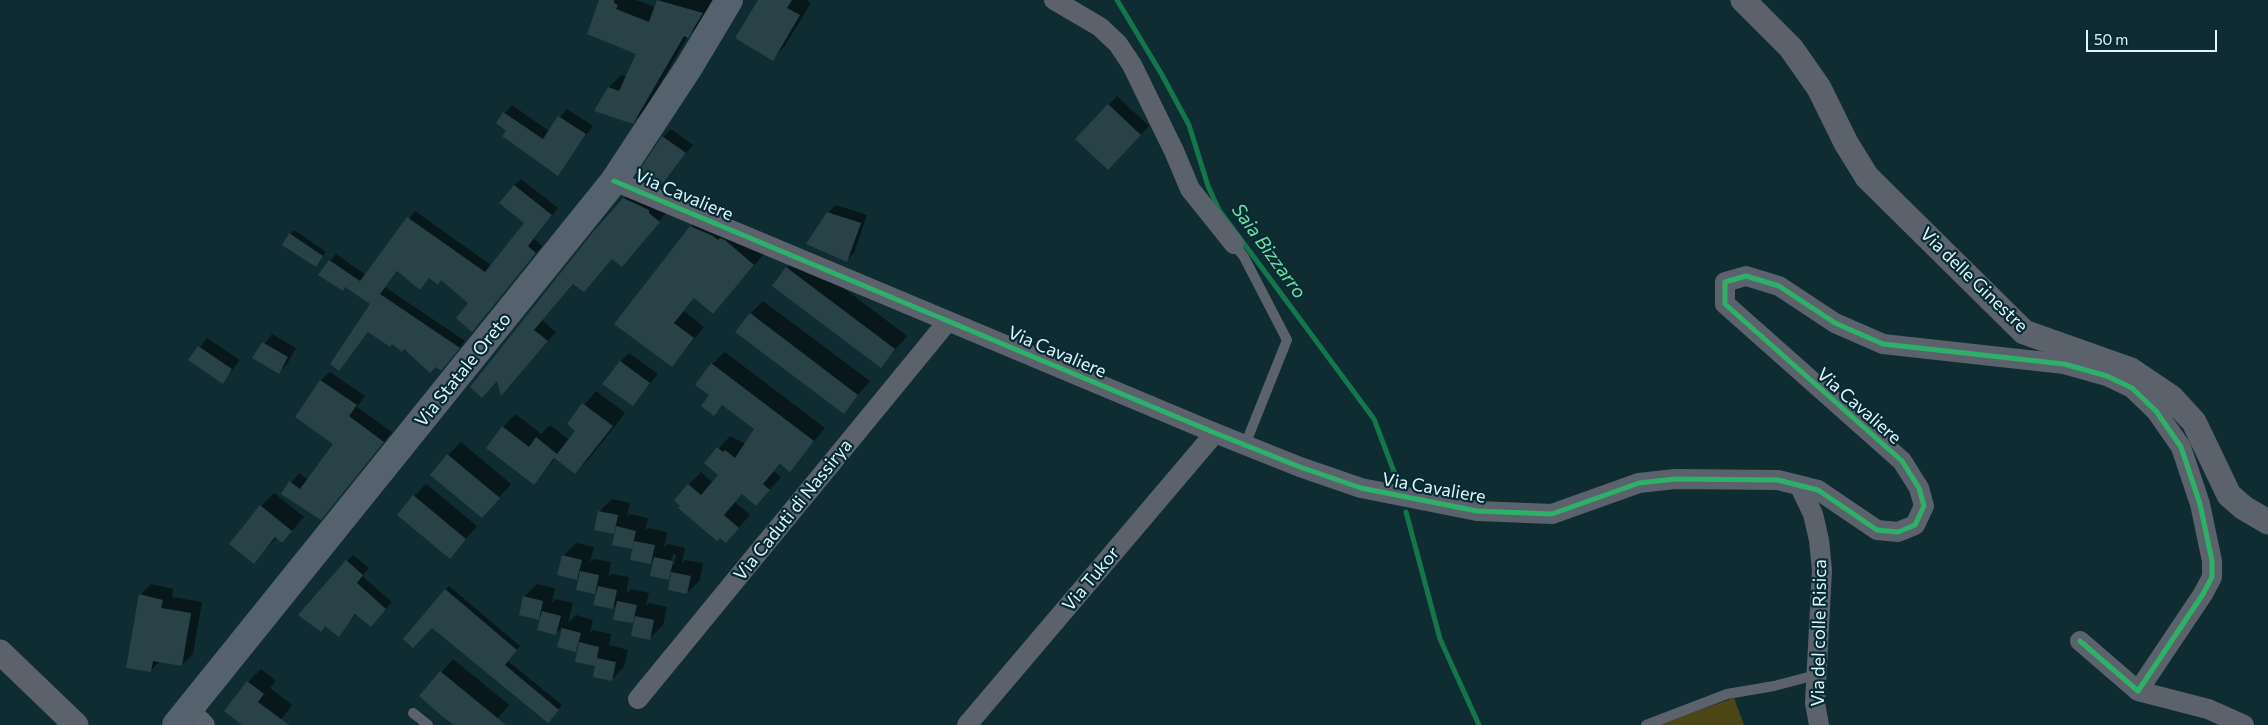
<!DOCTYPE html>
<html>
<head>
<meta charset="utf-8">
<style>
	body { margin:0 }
	#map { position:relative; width:2268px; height:725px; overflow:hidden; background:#0f2c32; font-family:Commissioner,sans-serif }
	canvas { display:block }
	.scale { position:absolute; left:2086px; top:30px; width:131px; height:22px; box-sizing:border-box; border:2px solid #dff7fe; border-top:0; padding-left:6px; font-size:15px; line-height:18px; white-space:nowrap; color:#dff7fe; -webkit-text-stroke:4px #082a32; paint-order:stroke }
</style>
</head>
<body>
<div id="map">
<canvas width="2268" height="725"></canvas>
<div class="scale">50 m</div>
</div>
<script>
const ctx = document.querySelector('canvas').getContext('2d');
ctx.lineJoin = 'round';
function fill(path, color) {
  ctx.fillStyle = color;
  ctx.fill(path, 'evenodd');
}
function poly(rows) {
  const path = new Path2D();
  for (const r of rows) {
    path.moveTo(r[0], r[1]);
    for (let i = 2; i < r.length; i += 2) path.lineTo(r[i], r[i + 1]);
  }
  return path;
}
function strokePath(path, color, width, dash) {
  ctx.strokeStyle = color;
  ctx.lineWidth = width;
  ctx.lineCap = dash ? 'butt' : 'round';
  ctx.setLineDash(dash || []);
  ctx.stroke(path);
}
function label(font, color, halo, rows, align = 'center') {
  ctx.font = font + ' Commissioner,sans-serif';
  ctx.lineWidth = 4.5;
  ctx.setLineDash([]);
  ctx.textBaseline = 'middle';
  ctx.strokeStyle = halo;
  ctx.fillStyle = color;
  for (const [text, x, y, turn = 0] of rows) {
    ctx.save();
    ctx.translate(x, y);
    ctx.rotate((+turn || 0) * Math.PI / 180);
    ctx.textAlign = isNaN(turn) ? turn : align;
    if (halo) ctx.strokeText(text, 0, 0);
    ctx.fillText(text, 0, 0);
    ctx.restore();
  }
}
fill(poly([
	[1734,698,1744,725,1657,725]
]), '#4d4718');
fill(poly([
	[600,0,636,0,655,7,658,0,715,0,701,23,688,36,645,110,633,122,609,87,621,75,627,77,637,53],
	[760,0,806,0,811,3,784,47,772,59],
	[1117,96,1149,126,1108,169,1076,139],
	[512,105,549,131,567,109,593,126,557,174,497,123],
	[671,129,693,145,662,183,663,137],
	[521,179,558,208,534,239,542,246,472,330,470,302,442,279,398,270,385,287,465,341,447,363,392,343,369,331,339,370,372,304,346,286,343,290,330,261,336,254,366,275,415,211,492,266,526,223,514,185],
	[633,190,667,212,630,257,613,258,574,283,542,320,556,332,509,386,498,379,624,199],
	[836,205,867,215,854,253,847,260,828,213],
	[702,216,764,254,723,301,695,297,684,311,704,327,672,366,616,324,691,227],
	[294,230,326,252,319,261,290,234],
	[800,255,907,336,881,366,787,268],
	[763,301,870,381,843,412,751,313],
	[272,334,296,348,287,364,278,373,254,358],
	[207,338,240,360,223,382,190,360],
	[725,352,825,428,790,470,781,464,774,471,781,477,756,505,743,493,735,502,750,515,726,542,688,485,701,472,713,483,720,475,706,463,730,436,746,444,756,429,723,404,714,414,711,395,712,364],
	[629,353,658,374,633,404,621,361],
	[330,372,365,396,357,407,392,432,321,518,283,493,299,473,308,480,335,444,296,417,321,380],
	[596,391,625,413,588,460,575,473,556,458,534,483,503,427,516,414,541,434,550,425,569,440,577,430,568,424],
	[461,442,511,484,482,516,448,455],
	[426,484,477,526,450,557,414,496],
	[274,493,304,517,282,542,277,537,254,562,261,506],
	[612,499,630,503,627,517,630,514,648,518,645,531,648,528,667,532,664,548,668,544,685,548,682,563,685,560,703,563,700,580,687,593,672,575,669,578,654,559,651,563,634,545,631,547,616,530,613,533,599,512],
	[673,554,676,555,674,565,671,565],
	[576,543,594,547,590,562,594,559,611,562,608,577,612,574,629,577,626,594,631,589,649,593,646,606,649,603,667,607,663,625,650,638,636,619,633,622,618,603,613,608,598,590,595,593,581,575,577,578,563,556],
	[353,555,369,568,362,576,392,602,377,619,357,613,339,635,347,561],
	[151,584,173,589,172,597,202,602,193,654,182,665,160,661,150,671,140,595],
	[537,584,555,588,552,603,556,599,573,603,568,623,576,615,593,620,590,633,593,630,611,634,609,645,628,650,624,667,611,680,597,662,594,665,579,647,576,650,558,646,563,626,556,634,542,615,538,619,524,597],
	[449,586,520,646,508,661,562,705,548,722,446,590],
	[453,659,509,705,492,725,456,725,421,696],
	[261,669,276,681,270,688,292,705,277,725,244,725,248,682]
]), '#0007');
strokePath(poly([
	[1117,0,1162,75,1189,125,1208,186,1219,210,1374,419,1399,485],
	[1406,512,1440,639,1479,725]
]), '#14774b', 5);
fill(poly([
	[599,0,614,0,614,3,618,5,616,9,649,22,657,0,703,13,688,38,684,36,633,124,594,111,608,87,619,91,636,54,587,34],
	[758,0,792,0,787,8,800,15,773,61,735,38],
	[1108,104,1141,135,1108,170,1075,139],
	[503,112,543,139,558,116,586,134,558,176,502,136,506,131,496,123],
	[662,136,686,153,662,184,638,172],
	[514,185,552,215,528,246,536,253,472,332,456,318,468,303,441,280,438,285,429,278,420,290,397,271,380,294,460,348,441,371,436,367,430,373,404,349,402,352,392,344,390,347,368,332,339,371,330,364,370,304,345,287,343,291,318,275,329,260,360,281,407,217,485,272,524,223,499,203],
	[623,198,649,210,649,213,660,222,622,267,612,259,584,292,573,284,534,330,548,341,501,396,497,381,482,398,470,387,593,232],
	[827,212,861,223,847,262,806,244],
	[690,226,713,236,718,240,720,238,725,240,754,265,713,314,694,298,674,323,694,338,672,367,614,324],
	[289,233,323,256,316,267,282,245],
	[786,267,895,349,881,368,772,286],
	[750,313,858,395,844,414,735,332],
	[262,342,288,357,279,374,252,358],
	[198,346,232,369,223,384,188,360],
	[620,361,650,383,633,406,602,384],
	[711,363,814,441,790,472,780,464,763,484,770,490,756,506,742,494,724,515,739,528,726,543,720,538,717,541,678,508,680,506,674,500,688,484,701,495,718,475,704,463,717,447,723,452,725,450,735,458,754,429,722,405,714,416,701,406,709,395,695,385],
	[320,380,357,405,349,416,384,442,321,520,281,494,289,481,300,489,333,444,295,417],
	[582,403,613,426,575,474,554,458,534,485,486,448,502,426,529,447,536,437,557,454,575,431,567,424],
	[447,454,500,498,482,518,430,475],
	[413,495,466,539,450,559,397,515],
	[260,505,292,531,282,543,275,537,254,564,229,544],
	[598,511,618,515,614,534,594,530],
	[616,526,636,531,632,549,612,545],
	[634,541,655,545,651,564,630,560],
	[562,555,582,560,577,580,557,575],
	[654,557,673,561,669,580,650,576],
	[346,560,363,575,357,583,386,609,371,627,355,614,339,637,325,626,321,632,298,615],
	[580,571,599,575,595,594,576,590],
	[671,572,691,576,687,594,668,590],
	[598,586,617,590,613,609,593,605],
	[445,589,517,650,505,665,559,710,548,723,432,628,413,648,403,639],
	[139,594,163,600,161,608,191,613,182,666,153,661,151,672,126,668],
	[523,596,543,601,539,620,519,615],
	[617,601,637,605,633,623,613,620],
	[542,611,561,616,556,635,537,630],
	[635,616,654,620,650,640,631,636],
	[562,628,581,633,576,652,557,647],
	[579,642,599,647,597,658,616,662,612,681,593,677,596,661,595,666,575,662],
	[440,671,506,725,454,725,443,717,419,696],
	[247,681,264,694,258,702,289,725,242,725,224,711]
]), '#284248');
strokePath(poly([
	[1234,244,1244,257,1287,340,1245,445],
	[413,713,428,725],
	[1646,725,1727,694,1774,686,1816,675]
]), '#5c626c', 10);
strokePath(poly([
	[1054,0,1100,27,1118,44,1132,65,1174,151,1190,189,1234,244],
	[614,181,1215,433,1300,467,1361,488,1477,511,1552,514,1639,483,1675,479,1778,480,1818,490,1877,530,1898,532,1915,525,1924,506,1919,488,1902,461,1725,304,1725,282,1746,276,1779,286,1835,323,1883,344,2064,364,2107,376,2132,388,2156,411,2181,447,2200,504,2212,561,2212,577,2203,594,2138,691,2080,641],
	[1799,485,1813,514,1819,540,1822,570,1815,703,1819,725],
	[2138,691,2208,709,2244,725],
	[638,699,948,321],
	[188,708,205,725],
	[967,725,1215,433]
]), '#5c626c', 20);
strokePath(poly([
	[1743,0,1791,48,1819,88,1846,143,1867,177,2024,332,2131,370,2171,397,2194,422,2229,495,2244,508,2268,522],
	[0,652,76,725]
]), '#5c626c', 25);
strokePath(poly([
	[176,725,614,181,689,67,729,0]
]), '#55626e', 28);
strokePath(poly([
	[614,181,1215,433,1300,467,1361,488,1477,511,1552,514,1639,483,1675,479,1778,480,1818,490,1877,530,1898,532,1915,525,1924,506,1919,488,1902,461,1725,304,1725,282,1746,276,1779,286,1835,323,1883,344,2064,364,2107,376,2132,388,2156,411,2181,447,2200,504,2212,561,2212,577,2203,594,2138,691,2080,641]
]), '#2db169', 5);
label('18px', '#dff7fe', '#082a32', [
	["Via Cavaliere",684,195,23],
	["Via delle Ginestre",1974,280,44],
	["Via Cavaliere",1057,352,23],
	["Via Statale Oreto",463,370,-51],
	["Via Cavaliere",1859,406,41],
	["Via Cavaliere",1434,488,10],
	["Via Caduti di Nassirya",793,510,-51],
	["Via Tukor",1091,579,-50],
	["Via del colle Risica",1819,633,-89]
]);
label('italic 19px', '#68e5a0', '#082a32', [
	["Saia Bizzarro",1269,251,54]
]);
</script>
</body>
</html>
